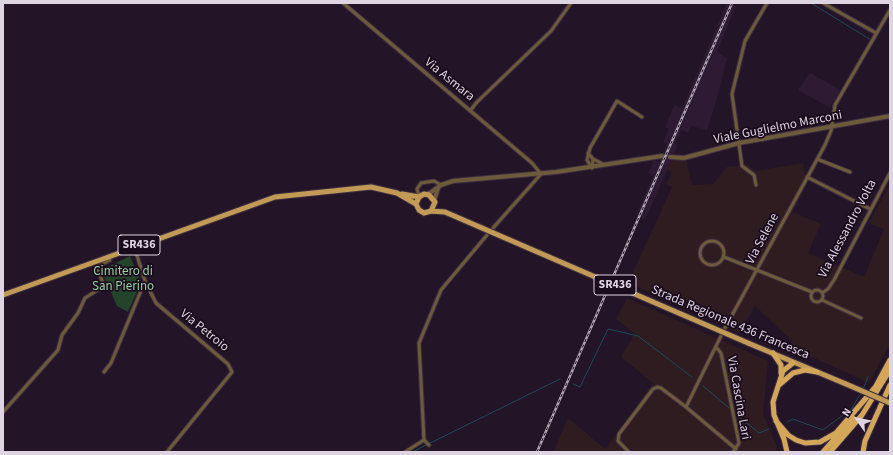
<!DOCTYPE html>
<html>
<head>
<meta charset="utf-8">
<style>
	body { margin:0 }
	#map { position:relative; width:893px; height:455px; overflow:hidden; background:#231427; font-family:"Source Sans 3",sans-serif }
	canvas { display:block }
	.frame { position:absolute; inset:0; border:4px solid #dfd5e2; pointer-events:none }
	.north { position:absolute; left:837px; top:399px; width:40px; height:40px; -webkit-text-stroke:3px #1a0b1d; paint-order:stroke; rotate:303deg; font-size:11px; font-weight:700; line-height:16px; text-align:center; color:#dfd5e2 }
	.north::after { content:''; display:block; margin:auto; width:14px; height:18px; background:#dfd5e2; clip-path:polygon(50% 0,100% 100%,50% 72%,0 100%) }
</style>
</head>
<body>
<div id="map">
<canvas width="893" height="455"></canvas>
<div class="frame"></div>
<div class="north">N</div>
</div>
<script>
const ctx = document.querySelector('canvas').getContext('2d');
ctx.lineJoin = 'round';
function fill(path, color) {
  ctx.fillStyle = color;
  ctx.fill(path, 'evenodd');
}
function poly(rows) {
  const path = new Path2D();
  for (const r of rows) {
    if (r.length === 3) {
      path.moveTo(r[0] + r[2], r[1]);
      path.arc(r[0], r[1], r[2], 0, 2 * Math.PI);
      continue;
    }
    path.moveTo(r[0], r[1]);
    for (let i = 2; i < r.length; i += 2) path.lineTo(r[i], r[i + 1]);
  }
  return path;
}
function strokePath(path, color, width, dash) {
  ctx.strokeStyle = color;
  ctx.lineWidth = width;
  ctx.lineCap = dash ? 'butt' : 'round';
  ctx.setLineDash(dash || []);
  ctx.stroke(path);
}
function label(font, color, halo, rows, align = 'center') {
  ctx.font = font + ' "Source Sans 3",sans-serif';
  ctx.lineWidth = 3.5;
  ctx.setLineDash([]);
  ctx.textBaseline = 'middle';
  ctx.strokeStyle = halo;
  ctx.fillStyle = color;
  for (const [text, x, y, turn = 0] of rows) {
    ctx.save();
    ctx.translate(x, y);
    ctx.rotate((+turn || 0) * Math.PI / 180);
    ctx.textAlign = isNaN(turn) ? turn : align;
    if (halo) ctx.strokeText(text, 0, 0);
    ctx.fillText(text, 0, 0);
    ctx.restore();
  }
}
fill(poly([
	[672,160,686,160,692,185,713,184,727,167,748,165,755,171,803,163,806,185,793,212,821,224,808,253,864,277,884,229,869,223,890,184,890,344,869,383,790,347,792,341,755,306,740,333,628,283,672,187,666,184,672,172,667,169],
	[627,298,768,361,763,414,776,444,776,452,553,452,568,418,605,449,653,383,621,357,635,334,616,319]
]), '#2e1c21');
fill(poly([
	[727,3,736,6,717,52,727,58,716,102,707,130,691,126,688,133,681,130,675,144,677,145,675,153,671,154,669,159,672,160,645,220,636,215,653,176,648,173,654,160,659,162,667,144,663,142,669,129,665,127,674,105,682,108],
	[810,73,840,90,830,108,798,90]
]), '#2f1a33');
fill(poly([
	[130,256,141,282,128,312,117,306,101,270]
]), '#24432b');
strokePath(poly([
	[811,3,871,40],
	[573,384,580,387,608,329,638,336,692,377],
	[703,386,729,408],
	[863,389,868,377],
	[737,415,759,433,769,429],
	[787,422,793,419,823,430,851,409,862,392],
	[412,452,560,379]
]), '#1b4c5a', 1);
const minor = poly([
	[343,3,532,163,541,174,493,228],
	[823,3,876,33],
	[470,111,477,102,551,31,571,3],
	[588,153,593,159,592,168],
	[593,159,603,164],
	[817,159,850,172],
	[592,168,587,160,590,148,617,101,642,117],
	[807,177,870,209],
	[756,185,754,175,742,166,732,94,745,41,767,3],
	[422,195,418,193,417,189,421,183,434,181,441,185],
	[712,253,12],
	[134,246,145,281,156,303,228,364,232,372,167,452],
	[724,257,812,292],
	[817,296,6],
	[822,293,828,289,834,280,890,173],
	[822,300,861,318],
	[725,328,825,145,831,131,835,105,890,10],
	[716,347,721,353,739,443,733,452],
	[104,372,111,363,145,281],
	[686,407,721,336],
	[3,412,58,350,62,335,78,313,85,298,104,286,97,267,110,260,108,256],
	[424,440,419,343,441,290,487,235],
	[424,440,429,445],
	[405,452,424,440],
	[629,452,618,441,619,434,653,389,657,387,661,388,686,407,736,449]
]);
const tertiary = poly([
	[670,157,684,158,739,143,890,116],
	[426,194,430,193,441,185,453,181,556,172,662,156],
	[434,201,438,188]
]);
const primary = poly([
	[402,194,419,197,424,194,429,195,435,202,431,211,424,213,419,210,416,204,419,197],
	[431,211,445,212,482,228],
	[3,295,275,197,371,187,397,193,416,204],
	[748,343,846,384]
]);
const trunk = poly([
	[773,353,781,365,781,373],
	[779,385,793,373,805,370,817,372],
	[876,386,890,360],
	[776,421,788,435,796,440,805,443,820,442,836,433,878,384],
	[787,452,784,439,774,415,773,402,783,371,793,363],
	[823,452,853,418],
	[830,452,862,415,890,370],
	[863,452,865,441,890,385]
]);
strokePath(minor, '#3d2f41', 5);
strokePath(tertiary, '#3d2f41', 6);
strokePath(primary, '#3d2f41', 7);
strokePath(trunk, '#3d2f41', 7);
strokePath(minor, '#6d5a3a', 3);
strokePath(tertiary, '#6d5a3a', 4);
strokePath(primary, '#c29a55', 5);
strokePath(trunk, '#d3a65a', 5);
const rail = poly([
	[537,452,732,3]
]);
strokePath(rail, '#b0a5b4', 2.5);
strokePath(rail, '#1a0b1d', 1, [3]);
const primaryBridge = poly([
	[482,228,748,343],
	[846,384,890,403]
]);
strokePath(primaryBridge, '#3d2f41', 7, []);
strokePath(primaryBridge, '#c29a55', 5);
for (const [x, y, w] of [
	[139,245,42],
	[615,285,42]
]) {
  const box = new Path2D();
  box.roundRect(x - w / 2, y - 10, w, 20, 3);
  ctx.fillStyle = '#1a0b1d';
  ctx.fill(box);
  strokePath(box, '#dfd5e2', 1);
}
label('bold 12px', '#dfd5e2', null, [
	["SR436",139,245],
	["SR436",615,285]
]);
label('13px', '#dfd5e2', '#1a0b1d', [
	["Via Asmara",449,80,39],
	["Viale Guglielmo Marconi",778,128,-11],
	["Via Alessandro Volta",848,229,-62],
	["Via Selene",763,239,-62],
	["Strada Regionale 436 Francesca",730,323,23],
	["Via Petroio",204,331,39],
	["Via Cascina Lari",738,398,80]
]);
label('13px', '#97d0a2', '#1a0b1d', [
	["Cimitero di",123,272],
	["San Pierino",123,287]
]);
</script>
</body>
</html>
